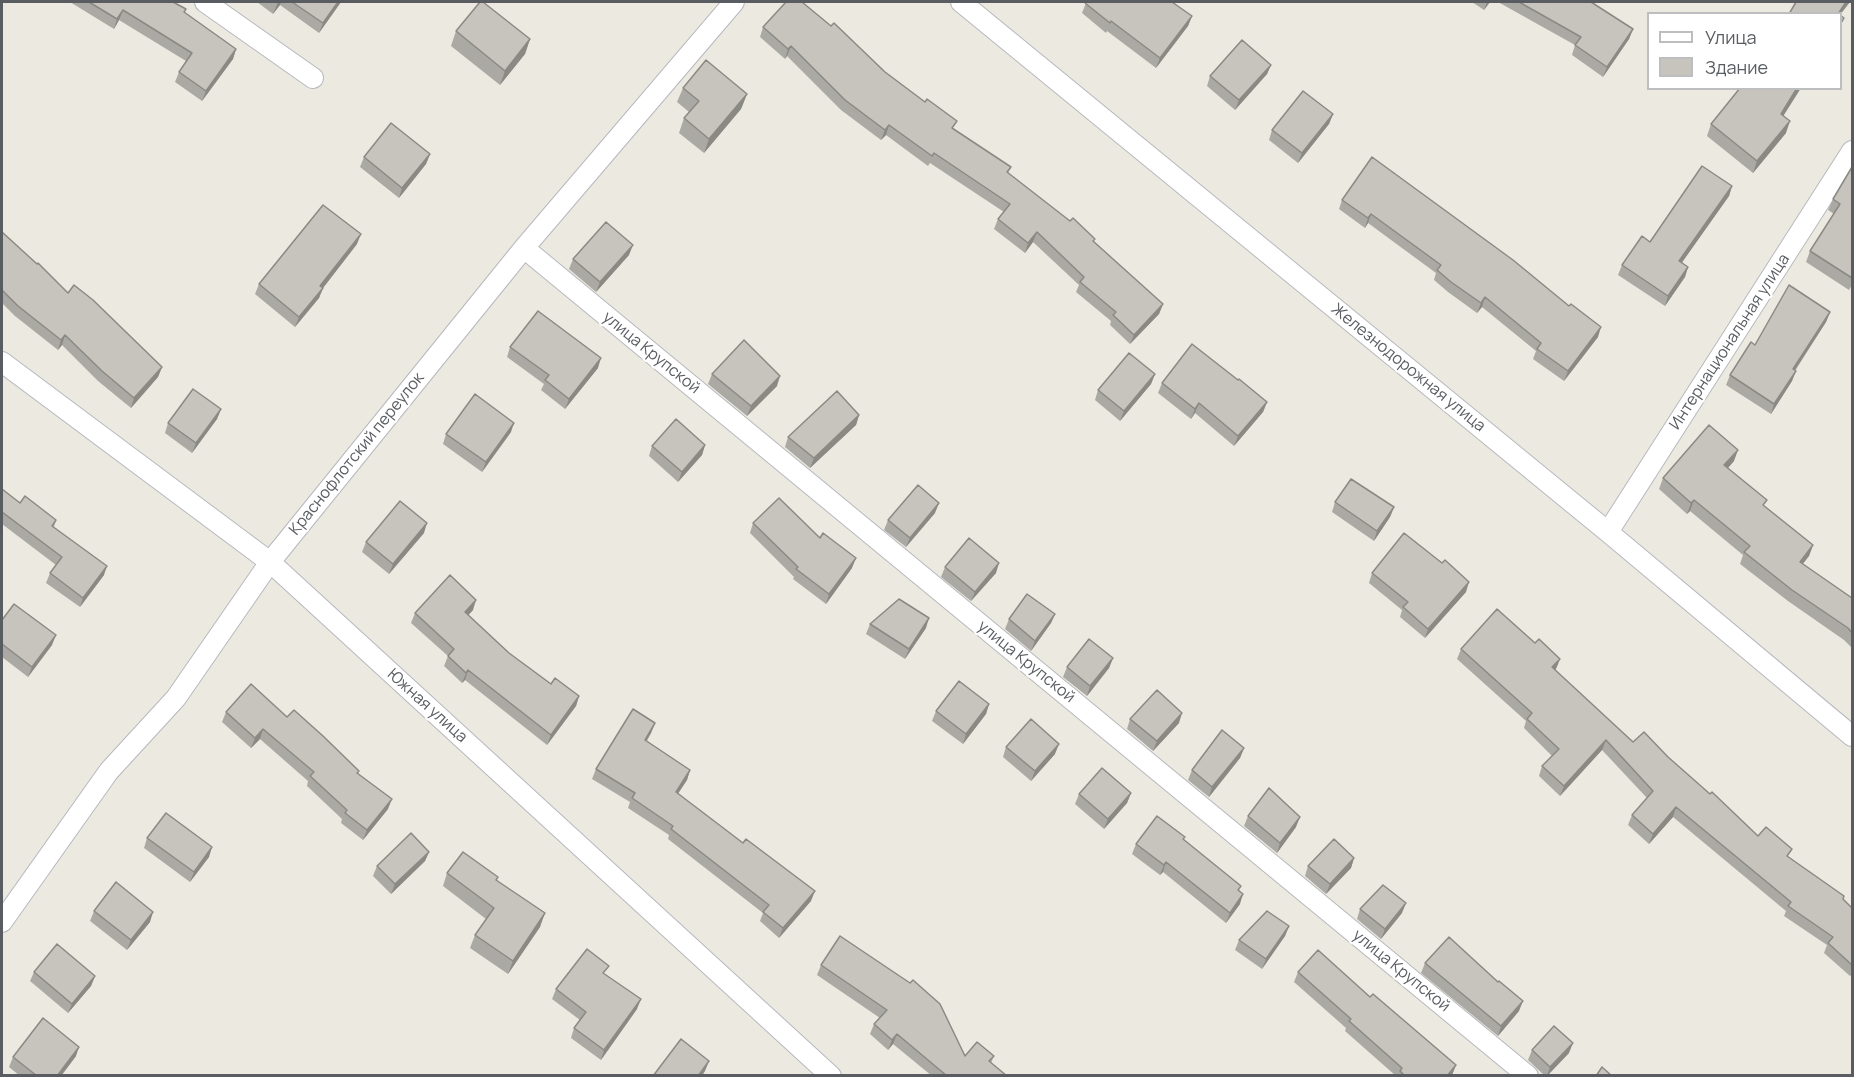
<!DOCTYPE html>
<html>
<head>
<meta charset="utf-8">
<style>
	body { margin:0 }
	#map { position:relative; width:1854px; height:1077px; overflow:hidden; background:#eceae0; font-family:Manrope,sans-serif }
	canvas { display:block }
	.frame { position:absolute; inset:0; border:3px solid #595c61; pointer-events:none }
	.legend { position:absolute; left:1647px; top:12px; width:195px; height:78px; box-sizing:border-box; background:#fff; border:2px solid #bdbec0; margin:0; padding:8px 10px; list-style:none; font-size:18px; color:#595c61 }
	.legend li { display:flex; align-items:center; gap:12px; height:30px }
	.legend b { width:30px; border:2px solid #bdbec0 }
</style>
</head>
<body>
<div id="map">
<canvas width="1854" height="1077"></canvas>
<div class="frame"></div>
<ul class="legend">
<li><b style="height:8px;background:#fff"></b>Улица</li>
<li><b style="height:16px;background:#c7c4bd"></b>Здание</li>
</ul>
</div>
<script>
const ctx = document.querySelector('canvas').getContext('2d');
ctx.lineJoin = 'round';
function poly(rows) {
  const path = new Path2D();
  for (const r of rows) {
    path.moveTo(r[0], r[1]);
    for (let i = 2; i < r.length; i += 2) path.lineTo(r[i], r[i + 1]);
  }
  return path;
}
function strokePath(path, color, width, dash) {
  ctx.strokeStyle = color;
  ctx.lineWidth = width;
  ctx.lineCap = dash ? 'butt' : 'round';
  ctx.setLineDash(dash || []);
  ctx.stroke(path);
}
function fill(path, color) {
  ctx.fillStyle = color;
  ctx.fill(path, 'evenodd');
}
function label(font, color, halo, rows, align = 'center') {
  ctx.font = font + ' Manrope,sans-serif';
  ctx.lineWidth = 4.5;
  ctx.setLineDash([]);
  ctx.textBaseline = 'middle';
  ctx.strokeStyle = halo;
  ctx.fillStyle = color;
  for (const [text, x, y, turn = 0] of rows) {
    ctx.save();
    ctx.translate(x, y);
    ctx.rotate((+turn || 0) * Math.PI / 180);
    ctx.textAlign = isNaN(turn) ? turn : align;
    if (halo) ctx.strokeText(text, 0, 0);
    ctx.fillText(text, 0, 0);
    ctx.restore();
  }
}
const minor = poly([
	[205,2,313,78],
	[961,2,1608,532,1852,736],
	[524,248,1528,1076],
	[2,362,270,562,831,1076],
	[1608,532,1852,151],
	[2,922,109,771,176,698,270,562,524,248,734,2]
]);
strokePath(minor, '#b6b8bd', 22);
strokePath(minor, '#fff', 20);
fill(poly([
	[70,2,173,2,186,9,184,12,236,49,233,59,202,101,175,82,179,72,186,61,119,20,114,29],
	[257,2,341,2,319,33,280,5,273,14],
	[1084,2,1172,2,1192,16,1188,26,1156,68,1107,31,1106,33,1082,13,1086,3],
	[1472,2,1490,2,1484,10],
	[1498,2,1591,2,1633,29,1629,39,1603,77,1572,55,1575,45],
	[763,27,885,72,954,129,1011,167,1008,173,1094,242,1163,304,1159,314,1130,344,1110,325,1111,321,1076,292,1079,285,1033,242,1025,253,994,229,998,219,1004,212,930,163,928,166,886,135,881,140,841,110,787,56,785,59,760,37],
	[456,31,530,39,525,54,500,85,451,46],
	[1271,65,1267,74,1235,110,1207,86,1210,76],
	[683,88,747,94,741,109,704,153,679,133,684,118,689,112,677,102],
	[1333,114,1329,124,1298,163,1269,140,1272,130],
	[1783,116,1786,133,1753,173,1707,136,1711,124],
	[430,154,426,164,399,198,360,167,364,157],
	[1372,157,1598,337,1564,381,1533,359,1536,351,1482,307,1477,313,1448,292,1434,280,1436,273,1368,223,1365,228,1339,209,1342,200],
	[1852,167,1852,285,1849,290,1806,262,1810,251,1834,214,1828,210,1833,199],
	[1732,186,1729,196,1682,262,1688,267,1685,277,1665,306,1618,275,1622,265,1650,242],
	[2,232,68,293,162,367,158,377,131,408,98,381,62,345,58,350,15,316,2,303],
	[357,244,323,288,319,298,295,327,255,294,259,284],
	[629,255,596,292,569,269,573,259],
	[1830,312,1826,322,1795,371,1792,381,1771,414,1726,385,1730,375,1755,345],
	[510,347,598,368,565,409,541,390,544,384,507,357],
	[712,374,777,386,747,416,708,384],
	[1155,374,1151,384,1120,421,1095,400,1098,390],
	[1162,383,1267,402,1263,412,1234,446,1195,413,1191,419,1158,393],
	[221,409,217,419,192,453,165,433,168,423],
	[859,415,856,425,810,468,785,447,788,437],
	[511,432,482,472,443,444,446,434],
	[705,445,702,455,678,482,649,456,652,446],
	[1734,461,1728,468,1764,506,1813,545,1809,556,1803,564,1852,598,1852,648,1844,640,1788,601,1740,564,1743,555,1690,511,1687,514,1659,489,1663,478],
	[2,489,20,503,56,520,54,527,104,575,80,607,46,583,50,573,56,565,2,524],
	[1335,502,1394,507,1390,517,1374,541,1332,512],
	[935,513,906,547,884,530,888,520],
	[753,523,820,538,852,568,826,604,793,579,794,577,750,533],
	[424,533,389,574,362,552,366,542],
	[945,567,996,573,971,601,941,577],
	[1372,573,1466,592,1425,638,1400,617,1402,610,1369,583],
	[473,610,468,615,509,653,551,684,579,696,576,706,547,745,465,680,462,683,444,666,448,656,411,623,415,613],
	[1055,614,1051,623,1031,651,1005,629,1009,619],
	[2,620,52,645,28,677,2,657],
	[870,624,926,628,905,659,866,634],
	[1461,649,1560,659,1555,670,1633,742,1668,757,1758,836,1844,896,1843,899,1852,908,1852,974,1850,976,1824,953,1827,945,1784,916,1786,911,1673,817,1649,844,1628,825,1632,815,1647,798,1602,750,1560,796,1539,776,1542,766,1552,756,1524,728,1526,721,1457,659],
	[1113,658,1109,668,1087,696,1063,677,1067,667],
	[989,704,986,714,963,744,932,721,936,711],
	[226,712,287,717,359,771,358,773,388,809,363,840,341,823,342,819,307,786,308,781,260,739,251,748,222,722],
	[1130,719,1179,723,1153,751,1127,729],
	[655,723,651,733,647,741,690,770,687,780,678,794,811,901,779,938,760,921,763,913,668,839,669,835,628,808,630,802,592,779,596,769],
	[1006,747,1055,754,1031,781,1003,757],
	[1244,748,1240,758,1209,797,1188,780,1192,770],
	[1131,793,1127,803,1104,829,1075,804,1079,794],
	[1248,816,1296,827,1277,853,1244,826],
	[147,838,209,857,190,882,144,848],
	[1184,840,1240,891,1240,904,1226,923,1163,872,1160,875,1132,854,1136,844],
	[429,852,425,861,391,894,373,876,377,866],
	[1354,858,1351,868,1326,894,1305,876,1308,866],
	[447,873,497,880,540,927,508,974,470,948,475,935,486,919,443,886],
	[1360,909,1402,913,1381,939,1357,919],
	[94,911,150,922,127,950,90,921],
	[1289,926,1285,936,1262,969,1235,950,1239,940],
	[1425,963,1498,982,1519,1011,1498,1036,1421,973],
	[821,965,965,1056,994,1056,991,1063,1007,1076,932,1076,893,1044,888,1050,870,1034,874,1024,880,1018,817,975],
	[34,972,95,976,91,986,68,1013,30,981],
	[1298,972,1370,997,1456,1065,1452,1075,1452,1076,1396,1076,1345,1031,1346,1028,1294,982],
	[605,974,637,1009,601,1060,571,1038,574,1028,580,1020,552,999,556,989],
	[1532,1050,1569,1053,1547,1076,1545,1076,1528,1060],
	[76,1056,61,1076,20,1076,9,1067,13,1057]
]), '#aba9a3');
fill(poly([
	[278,2,281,2,280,5,273,14],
	[338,2,341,2,319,33,323,23],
	[1487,2,1490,2,1484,10],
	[1846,2,1850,2,1840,15,1840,14,1838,14],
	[123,10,119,20,114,29,117,19],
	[1192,16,1188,26,1156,68,1160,58],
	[1633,29,1629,39,1603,77,1607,67],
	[530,39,525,54,500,85,505,71],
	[791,46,787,56,785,59,788,49],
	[236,49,233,59,202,101,206,91],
	[1271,65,1267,74,1235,110,1239,100],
	[1797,88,1801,88,1777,126,1781,114],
	[747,94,741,109,704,153,709,139],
	[1333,114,1329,124,1298,163,1302,153],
	[1790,121,1786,133,1753,173,1757,161],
	[889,125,886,135,881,140,885,130],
	[430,154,426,164,399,198,402,188],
	[1732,186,1729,196,1676,271,1679,261],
	[1371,214,1368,223,1365,228,1368,218],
	[1037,232,1033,242,1025,253,1028,243],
	[361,234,357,244,323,288,319,298,295,327,299,317,320,286],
	[633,245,629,255,596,292,600,282],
	[1688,267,1685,277,1665,306,1668,296],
	[1485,297,1482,307,1477,313,1481,303],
	[1163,304,1159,314,1130,344,1134,335],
	[1830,312,1826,322,1789,379,1793,369],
	[1601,327,1598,337,1564,381,1568,371],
	[65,335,62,345,58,350,61,340],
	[601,358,598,368,565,409,569,399],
	[162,367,158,377,131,408,134,398],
	[1796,371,1792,381,1771,414,1774,404],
	[1155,374,1151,384,1120,421,1124,411],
	[780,376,777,386,747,416,751,406],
	[1267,402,1263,412,1234,446,1238,436],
	[1199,403,1195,413,1191,419,1195,409],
	[221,409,217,419,192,453,196,443],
	[859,415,856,425,810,468,814,458],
	[514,423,511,432,482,472,486,462],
	[705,445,702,455,678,482,682,472],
	[1738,450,1734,461,1720,477,1724,465],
	[1694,500,1690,511,1687,514,1691,503],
	[939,503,935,513,906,547,910,538],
	[1394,507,1390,517,1374,541,1377,531],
	[427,523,424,533,389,574,393,564],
	[1813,545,1809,556,1795,573,1800,562],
	[856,558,852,568,826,604,829,594],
	[999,563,996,573,971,601,975,592],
	[107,566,104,575,80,607,83,598],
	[1469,582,1466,592,1425,638,1428,629],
	[476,600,473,610,462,622,465,612],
	[1055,614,1051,623,1031,651,1035,641],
	[929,618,926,628,905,659,909,649],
	[56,635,52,645,28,677,32,667],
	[1113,658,1109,668,1087,696,1090,686],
	[1560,659,1556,669,1548,677,1552,667],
	[468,670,465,680,462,683,466,673],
	[579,696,576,706,547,745,551,735],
	[989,704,986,714,963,744,966,734],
	[1182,713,1179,723,1153,751,1157,741],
	[655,723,651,733,641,749,645,740],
	[263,729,260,739,251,748,255,738],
	[1606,740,1602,750,1560,796,1564,786],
	[1059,744,1055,754,1031,781,1035,771],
	[1244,748,1240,758,1209,797,1212,787],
	[690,770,687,780,672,802,676,792],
	[1131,793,1127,803,1104,829,1108,819],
	[392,799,388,809,363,840,367,830],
	[1676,807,1673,817,1649,844,1653,834],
	[1300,817,1296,827,1277,853,1280,843],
	[212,847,209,857,190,882,194,872],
	[429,852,425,861,391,894,395,884],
	[1354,858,1351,868,1326,894,1330,884],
	[1166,862,1163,872,1160,875,1164,865],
	[815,891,811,901,779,938,783,928],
	[1243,894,1240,904,1226,923,1230,913],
	[1406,903,1402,913,1381,939,1385,929],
	[153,912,150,922,127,950,131,940],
	[545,913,540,927,508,974,513,961],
	[1289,926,1285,936,1262,969,1266,959],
	[95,976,91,986,68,1013,72,1004],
	[641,999,637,1009,601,1060,604,1050],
	[1523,1001,1519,1011,1498,1036,1501,1026],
	[897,1034,893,1044,888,1050,892,1040],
	[1573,1043,1569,1053,1547,1076,1550,1067],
	[79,1047,76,1056,61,1076,57,1076],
	[709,1061,705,1071,702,1076,698,1076],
	[1456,1065,1452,1075,1447,1076]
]), '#8b8984');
const building = poly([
	[89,2,173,2,186,9,184,12,236,49,206,91,179,72,192,53,123,10,117,19,89,2],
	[292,2,338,2,323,23,292,2],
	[480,2,483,2,530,39,505,71,456,31,480,2],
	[786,2,802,2,831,26,834,23,885,72,925,102,927,99,957,121,952,128,1011,167,1007,172,1070,221,1073,218,1095,239,1093,241,1163,304,1134,335,1113,315,1116,312,1080,282,1084,277,1037,232,1028,243,998,219,1010,204,934,153,932,156,889,125,885,130,845,100,791,46,788,49,763,27,786,2],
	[1087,2,1172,2,1192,16,1160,58,1111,21,1110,23,1085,3,1087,2],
	[1519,2,1591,2,1633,29,1607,67,1575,45,1581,37,1519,2],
	[1796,2,1846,2,1838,14,1789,14,1796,2],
	[1840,15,1844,18,1840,25,1840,15],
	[1242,40,1271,65,1239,100,1210,76,1242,40],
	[706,60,747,94,709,139,684,118,699,101,683,88,706,60],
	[1740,88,1797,88,1781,114,1790,121,1757,161,1711,124,1740,88],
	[1303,91,1333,114,1302,153,1272,130,1303,91],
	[391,123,430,154,402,188,364,157,391,123],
	[1372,157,1513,260,1569,306,1571,304,1601,327,1568,371,1537,349,1541,343,1485,297,1481,303,1451,282,1437,270,1441,265,1371,214,1368,218,1342,200,1372,157],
	[1702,166,1732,186,1679,261,1688,267,1668,296,1622,265,1642,236,1650,242,1702,166],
	[1852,167,1852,278,1810,251,1840,204,1833,199,1852,167],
	[323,205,361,234,320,286,323,288,299,317,259,284,323,205],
	[606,222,633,245,600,282,573,259,606,222],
	[2,232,37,264,38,263,68,293,74,285,93,300,162,367,134,398,102,371,65,335,61,340,18,306,2,290,2,232],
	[1789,285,1830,312,1793,369,1796,371,1774,404,1730,375,1751,342,1755,345,1789,285],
	[538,311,601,358,569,399,545,380,549,375,510,347,538,311],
	[744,340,780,376,751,406,712,374,744,340],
	[1192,344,1238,380,1239,379,1267,402,1238,436,1199,403,1195,409,1162,383,1192,344],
	[1129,353,1155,374,1124,411,1098,390,1129,353],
	[193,389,221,409,196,443,168,423,193,389],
	[837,391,859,415,814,458,788,437,837,391],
	[475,394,514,423,486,462,446,434,475,394],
	[676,419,705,445,682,472,652,446,676,419],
	[1709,425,1738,450,1724,465,1767,500,1763,505,1813,545,1800,562,1852,598,1852,633,1848,628,1792,590,1744,552,1750,546,1694,500,1691,503,1663,478,1709,425],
	[1351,479,1394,507,1377,531,1335,502,1351,479],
	[918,485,939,503,910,538,888,520,918,485],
	[2,489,20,503,25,496,56,520,52,526,107,566,83,598,50,573,62,557,2,512,2,489],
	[779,498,820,538,823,533,856,558,829,594,796,569,798,567,753,523,779,498],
	[400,501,427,523,393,564,366,542,400,501],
	[1404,533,1442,563,1445,560,1469,582,1428,629,1403,607,1408,602,1372,573,1404,533],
	[969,538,999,563,975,592,945,567,969,538],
	[450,575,476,600,465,612,509,653,551,684,555,678,579,696,551,735,468,670,466,673,448,656,454,649,415,613,450,575],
	[1027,594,1055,614,1035,641,1009,619,1027,594],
	[899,599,929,618,909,649,870,624,899,599],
	[14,604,56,635,32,667,2,644,2,620,14,604],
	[1497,609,1535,643,1539,639,1560,659,1552,667,1633,742,1644,732,1668,757,1710,794,1712,792,1758,836,1766,827,1792,849,1787,856,1844,896,1843,899,1852,908,1852,965,1828,943,1833,937,1788,906,1791,902,1676,807,1653,834,1632,815,1653,791,1606,740,1564,786,1542,766,1559,749,1527,719,1532,713,1461,649,1497,609],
	[1089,639,1113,658,1090,686,1067,667,1089,639],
	[959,681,989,704,966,734,936,711,959,681],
	[251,684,287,717,294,710,323,736,359,771,357,773,392,799,367,830,345,813,347,810,310,776,314,772,263,729,255,738,226,712,251,684],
	[1157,690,1182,713,1157,741,1130,719,1157,690],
	[633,709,655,723,645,740,690,770,676,792,743,843,746,839,815,891,783,928,763,912,769,905,671,829,673,826,632,798,635,793,596,769,633,709],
	[1031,719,1059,744,1035,771,1006,747,1031,719],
	[1222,730,1244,748,1212,787,1192,770,1222,730],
	[1102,768,1131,793,1108,819,1079,794,1102,768],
	[1269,788,1300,817,1280,843,1248,816,1269,788],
	[166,813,212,847,194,872,147,838,166,813],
	[1157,816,1185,837,1183,839,1241,886,1238,890,1243,894,1230,913,1166,862,1164,865,1136,844,1157,816],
	[411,833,429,852,395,884,377,866,411,833],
	[1334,839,1354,858,1330,884,1308,866,1334,839],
	[463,852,498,877,496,880,545,913,513,961,475,935,494,908,447,873,463,852],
	[116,882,153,912,131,940,94,911,116,882],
	[1383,885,1406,903,1385,929,1360,909,1383,885],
	[1267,911,1289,926,1266,959,1239,940,1267,911],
	[840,936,910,983,913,980,940,1004,965,1056,977,1042,994,1056,989,1061,1007,1076,947,1076,897,1034,892,1040,874,1024,887,1010,821,965,840,936],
	[1449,937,1498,982,1499,981,1523,1001,1501,1026,1425,963,1449,937],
	[57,944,95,976,72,1004,34,972,57,944],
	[587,949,609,966,603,973,641,999,604,1050,574,1028,586,1012,556,989,587,949],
	[1318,950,1370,997,1373,994,1456,1065,1447,1076,1405,1076,1400,1071,1402,1068,1349,1021,1351,1019,1298,972,1318,950],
	[43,1018,79,1047,57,1076,37,1076,13,1057,43,1018],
	[1554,1026,1573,1043,1550,1067,1532,1050,1554,1026],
	[681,1039,709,1061,698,1076,653,1076,681,1039],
	[1602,1067,1612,1076,1596,1076,1602,1067]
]);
fill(building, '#c7c4bd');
strokePath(building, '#8b8984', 1.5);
label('16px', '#595c61', '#fff', [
	["Интернациональная улица",1730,342,-57],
	["улица Крупской",651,353,39],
	["Железнодорожная улица",1408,368,39],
	["Краснофлотский переулок",357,454,-51],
	["улица Крупской",1026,662,39],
	["Южная улица",427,706,42],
	["улица Крупской",1401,971,39]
]);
</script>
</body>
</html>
